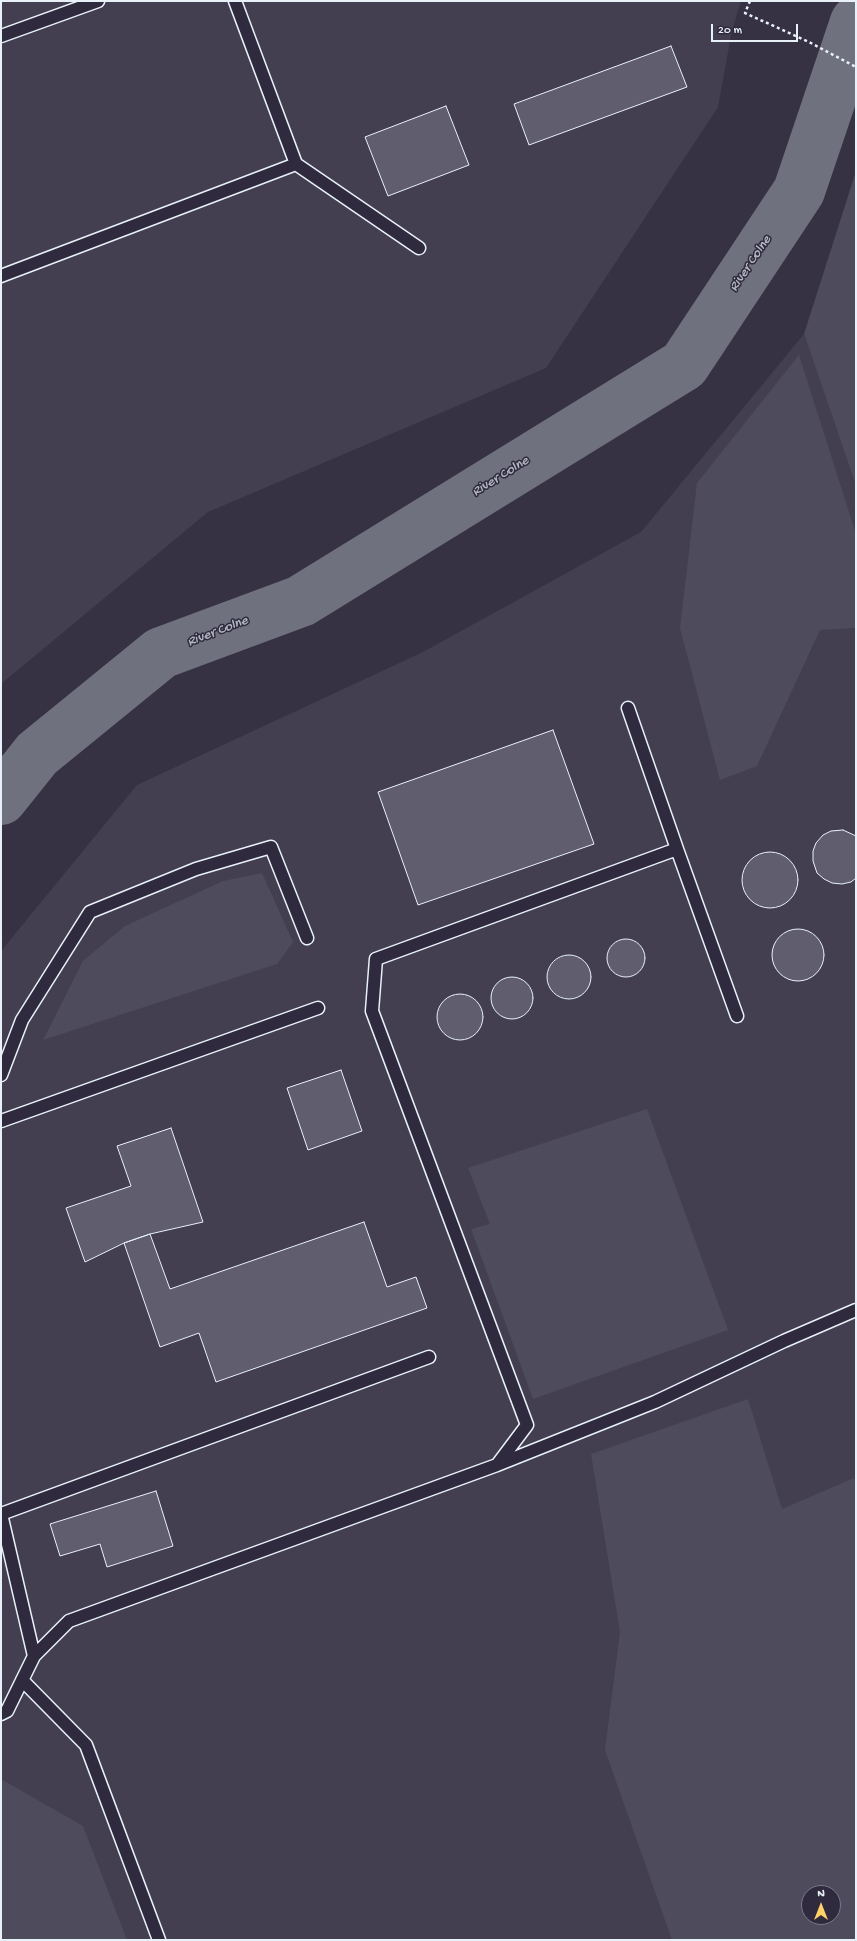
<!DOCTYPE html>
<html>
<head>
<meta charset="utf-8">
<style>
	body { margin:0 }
	#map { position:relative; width:857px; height:1941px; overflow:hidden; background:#363244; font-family:"Gochi Hand",sans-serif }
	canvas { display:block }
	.frame { position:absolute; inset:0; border:2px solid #e8f1f8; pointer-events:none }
	.north { position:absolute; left:801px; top:1885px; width:40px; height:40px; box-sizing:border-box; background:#2f2a3d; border:1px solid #797a88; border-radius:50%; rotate:0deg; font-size:11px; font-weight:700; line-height:16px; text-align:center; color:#e8f1f8 }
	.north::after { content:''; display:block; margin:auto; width:14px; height:18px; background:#ffd166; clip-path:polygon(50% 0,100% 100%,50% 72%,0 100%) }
	.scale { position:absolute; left:711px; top:24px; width:87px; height:18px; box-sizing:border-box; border:2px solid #e8f1f8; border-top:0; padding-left:5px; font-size:12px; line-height:14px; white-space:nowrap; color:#e8f1f8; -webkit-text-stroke:3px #2f2a3d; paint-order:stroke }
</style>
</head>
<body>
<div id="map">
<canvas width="857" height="1941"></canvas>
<div class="frame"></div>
<div class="north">N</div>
<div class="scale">20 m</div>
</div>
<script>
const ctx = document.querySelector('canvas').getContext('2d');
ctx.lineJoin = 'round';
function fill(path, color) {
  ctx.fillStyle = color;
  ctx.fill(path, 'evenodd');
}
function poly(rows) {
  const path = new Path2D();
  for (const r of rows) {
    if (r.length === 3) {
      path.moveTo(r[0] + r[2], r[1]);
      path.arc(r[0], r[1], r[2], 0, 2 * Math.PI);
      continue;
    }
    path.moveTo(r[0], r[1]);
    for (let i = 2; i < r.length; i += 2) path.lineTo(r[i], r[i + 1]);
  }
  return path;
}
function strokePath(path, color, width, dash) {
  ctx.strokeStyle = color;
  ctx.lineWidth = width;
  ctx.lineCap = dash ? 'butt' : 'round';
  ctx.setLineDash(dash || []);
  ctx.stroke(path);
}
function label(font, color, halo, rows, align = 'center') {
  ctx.font = font + ' "Gochi Hand",sans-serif';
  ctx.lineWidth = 3;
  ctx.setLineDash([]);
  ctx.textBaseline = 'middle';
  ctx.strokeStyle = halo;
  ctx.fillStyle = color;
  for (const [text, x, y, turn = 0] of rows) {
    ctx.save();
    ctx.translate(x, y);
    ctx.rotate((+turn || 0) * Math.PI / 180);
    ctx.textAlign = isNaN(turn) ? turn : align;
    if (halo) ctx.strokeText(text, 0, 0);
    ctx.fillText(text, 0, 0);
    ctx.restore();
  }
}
fill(poly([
	[1,1,741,1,732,30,718,107,546,368,208,512,1,684],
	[804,334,856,486,856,1940,1,1940,1,951,137,785,423,652,641,532],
	[809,1893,833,1893,833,1917,809,1917]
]), '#433f51');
fill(poly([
	[856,171,856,486,804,334],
	[799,355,856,534,856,628,820,630,757,766,720,780,680,628,697,483],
	[262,873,293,942,277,964,43,1040,83,961,125,926,223,881],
	[647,1109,728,1330,533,1399,471,1229,490,1224,468,1168],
	[748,1399,782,1509,854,1478,856,1483,856,1940,672,1940,605,1750,620,1632,591,1454],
	[809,1893,833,1893,833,1917,809,1917],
	[1,1779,83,1826,127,1940,1,1940]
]), '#4d4b5c');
strokePath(poly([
	[1,799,37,754,161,653,301,601,684,365,799,191,856,22]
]), '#70717f', 52);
const building = poly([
	[671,46,687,87,529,145,514,104,671,46],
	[446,106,469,165,388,196,365,137,446,106],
	[553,730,594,844,418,905,378,792,553,730],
	[843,830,856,836,856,878,851,882,842,884,832,883,824,879,817,873,813,861,813,851,816,843,823,835,831,831,843,830],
	[770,880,28],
	[798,955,26],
	[626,958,19],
	[569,977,22],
	[512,998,21],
	[460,1017,23],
	[341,1070,362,1131,308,1150,287,1088,341,1070],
	[171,1128,203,1222,150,1234,124,1243,85,1262,66,1208,131,1186,117,1146,171,1128],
	[364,1222,387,1287,416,1277,427,1308,216,1382,199,1333,160,1347,124,1243,150,1234,170,1289,364,1222],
	[156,1491,173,1546,107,1567,100,1544,60,1556,50,1524,156,1491]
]);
fill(building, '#605e6e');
strokePath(building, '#e8f1f8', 1);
const lane = poly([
	[235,1,296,164],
	[1,36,98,1],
	[1,276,296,164,419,248],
	[628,708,677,849],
	[1,1075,22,1020,90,912,196,869,271,847,307,938],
	[1,1121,318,1008],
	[497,1465,655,1402,784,1341,856,1310],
	[1,1514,429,1357],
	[1,1514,34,1656,7,1711,1,1714],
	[34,1656,69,1621,497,1465,527,1425,372,1011,376,959,677,849,737,1016],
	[22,1680,86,1745,159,1940]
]);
strokePath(lane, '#e8f1f8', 15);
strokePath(poly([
	[750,1,745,13,809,42,856,67]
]), '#e8f1f8', 2.5, [3, 3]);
strokePath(lane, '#2f2a3d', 12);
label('italic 14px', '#b2b7c2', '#2f2a3d', [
	["River Colne",751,264,-56],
	["River Colne",501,477,-32],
	["River Colne",218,632,-21]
]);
</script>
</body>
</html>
